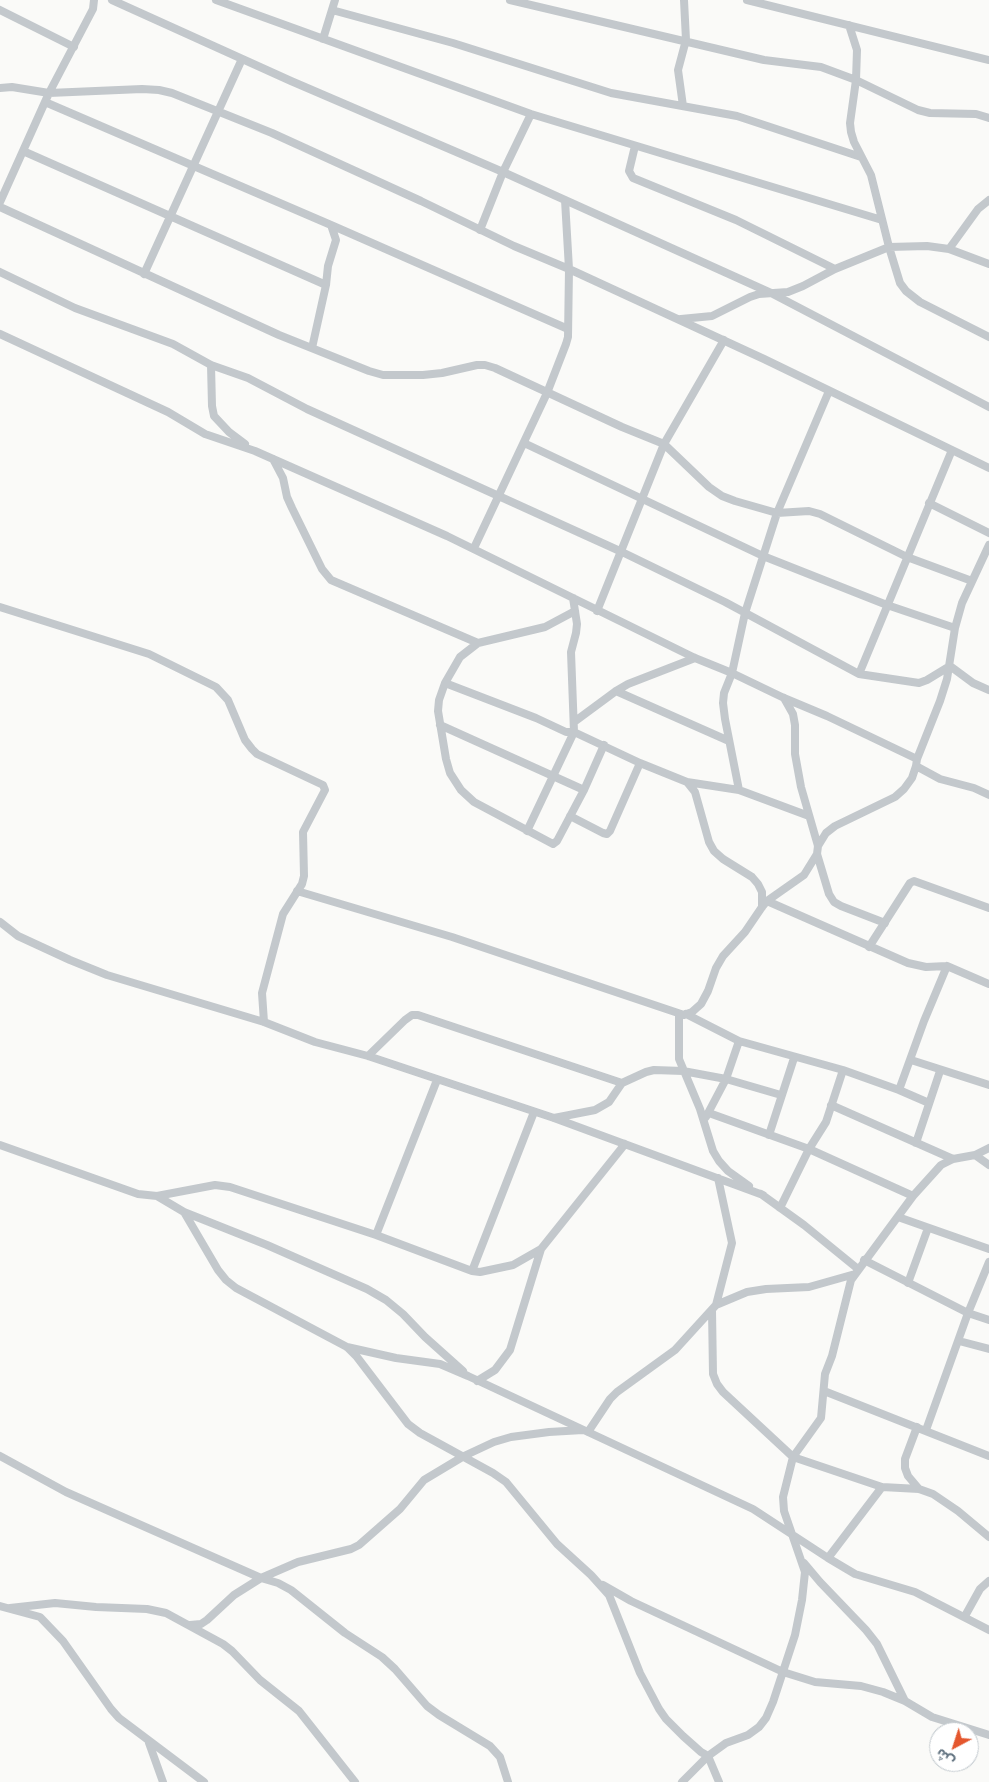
<!DOCTYPE html>
<html>
<head>
<meta charset="utf-8">
<style>
	body { margin:0 }
	#map { position:relative; width:989px; height:1782px; overflow:hidden; background:#fafaf8; font-family:"DM Sans","Noto Sans Arabic",sans-serif }
	canvas { display:block }
	.north { position:absolute; left:929px; top:1722px; width:50px; height:50px; box-sizing:border-box; background:#fff; border:1px solid #c1c8cd; border-radius:50%; rotate:220deg; font-size:14px; font-weight:700; line-height:20px; text-align:center; color:#657683 }
	.north::after { content:''; display:block; margin:auto; width:18px; height:22px; background:#e4572e; clip-path:polygon(50% 0,100% 100%,50% 72%,0 100%) }
</style>
</head>
<body>
<div id="map">
<canvas width="989" height="1782"></canvas>
<div class="north">ش</div>
</div>
<script>
const ctx = document.querySelector('canvas').getContext('2d');
ctx.lineJoin = 'round';
function poly(rows) {
  const path = new Path2D();
  for (const r of rows) {
    path.moveTo(r[0], r[1]);
    for (let i = 2; i < r.length; i += 2) path.lineTo(r[i], r[i + 1]);
  }
  return path;
}
function strokePath(path, color, width, dash) {
  ctx.strokeStyle = color;
  ctx.lineWidth = width;
  ctx.lineCap = dash ? 'butt' : 'round';
  ctx.setLineDash(dash || []);
  ctx.stroke(path);
}
strokePath(poly([
	[112,0,291,81,503,172,771,293,989,407],
	[216,0,531,114,882,220],
	[510,0,764,60,821,67,856,80,918,110,930,113,976,114,989,118],
	[747,0,989,60],
	[0,10,74,47],
	[332,10,453,43,611,93,737,116,861,157],
	[849,25,857,50,856,80,850,123,851,132,854,142,871,175,889,247,900,283,906,291,920,302,989,337],
	[323,39,335,0],
	[0,88,12,87,49,93,142,89,159,90,172,93,272,133,421,201,514,246,569,269,764,359,989,468],
	[45,102,331,225,568,329],
	[683,106,678,70,686,40,684,0],
	[635,146,629,171,633,178,736,220,835,269],
	[23,151,326,285],
	[0,202,49,93,93,9,94,0],
	[0,207,279,335,369,371,383,375,423,375,442,373,477,365,485,365,495,368,622,427,664,444,709,487,722,496,735,501,777,513,809,511,820,514,907,557,972,581],
	[480,230,503,172,531,114],
	[949,249,978,209,989,200],
	[0,272,75,308,173,344,211,365,248,378,307,409,622,552,725,602,859,674,919,683,927,680,950,666,973,683,989,690],
	[144,274,242,59],
	[681,319,712,316,750,297,759,294,788,292,803,286,835,269,889,247,927,246,949,249,989,264],
	[0,334,168,412,205,434,255,451,447,536,695,658,732,673,784,698,827,716,917,759],
	[312,348,326,285,328,266,336,240,331,225],
	[211,365,212,406,214,416,229,432,245,444],
	[524,443,763,556,887,605,955,628],
	[273,459,283,478,287,497,292,508,322,569,331,580,478,643],
	[929,503,989,533],
	[989,545,962,603,955,628,947,679,940,701,917,759,916,766,940,779,974,788,989,795],
	[474,548,547,393,566,344,568,337,569,269,565,200],
	[0,607,149,654,216,687,228,700,245,740,252,749,257,754,323,785,325,790,303,832,304,876,302,884,283,914,262,993,264,1022],
	[575,611,545,627,478,643,460,657,445,683,439,700,438,711,446,759,450,773,461,790,474,802,553,844,557,841,584,790,604,745],
	[597,611,664,444,724,340],
	[859,674,952,450],
	[445,683,536,718,566,732,574,732,640,763,687,782,739,790,809,816],
	[616,691,729,741],
	[784,698,793,714,795,725,795,754,801,787,818,846,817,854,829,894,834,902,841,906,885,923],
	[574,722,616,691,628,684,695,658],
	[440,725,584,790],
	[687,782,695,792,709,842,714,851,723,859,752,877,758,884,762,892,762,907],
	[739,790,725,719,723,703,724,693,732,673,745,613,777,513,829,391],
	[570,816,603,833,607,834,610,831,640,763],
	[527,831,574,732,571,652,576,633,577,624,573,598],
	[818,846,826,833,835,826,895,797,904,789,912,778,916,766],
	[297,891,452,937,684,1015,692,1012,701,1004,708,991,716,968,723,956,745,932,762,907,767,901,804,875,817,854],
	[767,901,908,963,926,967,947,966,989,984],
	[0,922,18,936,70,960,107,975,264,1022,315,1042,368,1056,554,1118,763,1195],
	[869,947,910,883,914,881,989,908],
	[686,1014,739,1041,843,1070,899,1090,929,1103],
	[679,1015,679,1059,700,1109,713,1151,719,1161,728,1171,749,1186],
	[368,1056,405,1020,412,1015,418,1015,622,1083],
	[911,1060,989,1085],
	[899,1090,924,1021,947,966],
	[831,1105,953,1159],
	[709,1113,809,1149,913,1196],
	[706,1117,726,1079,739,1041],
	[554,1118,595,1110,609,1102,622,1083,646,1072,654,1070,683,1071,726,1079,781,1095],
	[769,1135,794,1058],
	[916,1143,940,1071],
	[0,1145,138,1194,157,1196,184,1212,218,1270,226,1280,236,1288,347,1347,357,1357,408,1424,420,1433,493,1473,506,1482,557,1544,591,1575,609,1595,640,1673,659,1709,666,1719,683,1736,701,1752,708,1756,726,1743,748,1735,759,1727,766,1718,773,1702,795,1635,802,1600,805,1572,784,1511,783,1497,793,1457,821,1418,825,1374,832,1356,851,1280,913,1196,941,1165,953,1159,975,1155,989,1148],
	[975,1155,989,1165],
	[761,1194,804,1225,858,1269],
	[157,1196,215,1185,230,1187,376,1235,472,1271,480,1272,513,1265,541,1249,625,1144],
	[780,1208,809,1149,826,1122,843,1070],
	[184,1212,267,1245,367,1289,386,1300,403,1314,425,1337,463,1371],
	[898,1217,989,1249],
	[376,1235,437,1080],
	[864,1260,968,1313,989,1320],
	[472,1271,534,1112],
	[908,1283,928,1228],
	[716,1305,732,1243,718,1178],
	[712,1310,713,1374,717,1384,723,1392,793,1457,882,1487,828,1558],
	[959,1341,989,1349],
	[347,1347,396,1358,440,1364,468,1376,753,1509,828,1558,855,1574,915,1592,989,1630],
	[477,1381,495,1370,510,1350,541,1249],
	[824,1391,989,1456],
	[917,1427,905,1459,905,1468,908,1476,919,1489],
	[926,1430,968,1313,989,1262],
	[588,1432,610,1399,617,1392,675,1350,716,1305,747,1292,766,1289,809,1287,855,1274],
	[0,1456,66,1492,261,1578,278,1583,291,1590,345,1633,382,1657,395,1669,427,1706,439,1715,490,1746,500,1757,508,1782],
	[882,1487,919,1489,933,1494,958,1511,989,1537],
	[804,1563,820,1582,866,1630,877,1644,905,1701],
	[603,1585,631,1601,783,1672,815,1682,861,1686,883,1692,905,1701,932,1717,989,1735],
	[0,1606,40,1617,63,1641,111,1709,119,1718,204,1782],
	[10,1608,55,1603,96,1607,147,1609,166,1613,223,1644,232,1651,260,1680,299,1711,355,1782],
	[965,1616,980,1589,989,1581],
	[190,1625,201,1624,207,1620,234,1595,261,1578,298,1562,351,1549,359,1545,400,1509,424,1480,464,1456,494,1442,511,1437,549,1432,583,1430],
	[149,1743,163,1782],
	[682,1782,708,1756,719,1782]
]), '#c3c8cc', 8);
</script>
</body>
</html>
